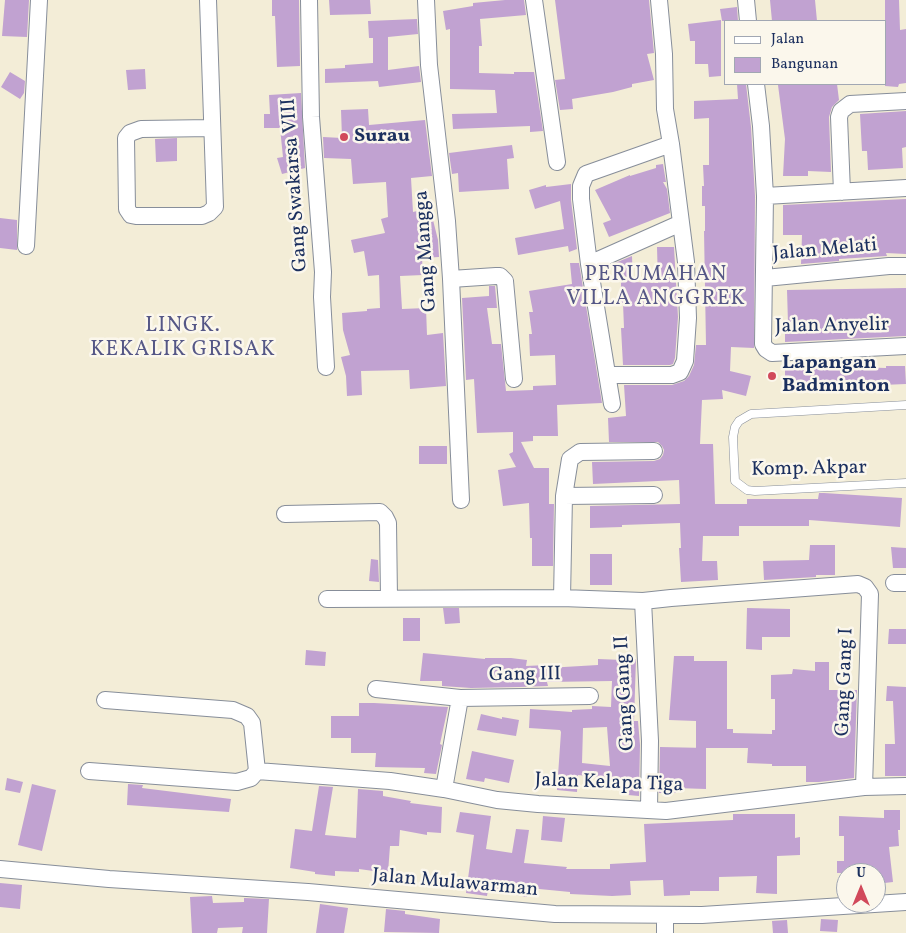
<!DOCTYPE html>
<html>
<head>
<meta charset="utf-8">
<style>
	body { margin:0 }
	#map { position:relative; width:906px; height:933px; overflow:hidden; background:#f3edd7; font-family:Vollkorn,serif }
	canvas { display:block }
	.legend { position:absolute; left:724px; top:20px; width:162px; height:65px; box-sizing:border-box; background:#fbf7ec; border:1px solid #a1a7b3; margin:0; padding:6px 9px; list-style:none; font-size:15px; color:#1b2f5e }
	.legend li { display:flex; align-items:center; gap:10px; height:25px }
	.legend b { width:25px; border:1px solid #a1a7b3 }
	.north { position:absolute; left:836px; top:863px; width:50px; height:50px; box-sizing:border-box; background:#fbf7ec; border:1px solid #a1a7b3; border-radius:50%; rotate:0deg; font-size:14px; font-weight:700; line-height:20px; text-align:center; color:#1b2f5e }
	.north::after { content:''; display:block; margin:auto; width:18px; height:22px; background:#d1495b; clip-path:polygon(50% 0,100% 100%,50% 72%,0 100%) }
</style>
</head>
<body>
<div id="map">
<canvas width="906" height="933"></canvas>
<ul class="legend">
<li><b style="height:6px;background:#fff"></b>Jalan</li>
<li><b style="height:14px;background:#c1a2d1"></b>Bangunan</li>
</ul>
<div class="north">U</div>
</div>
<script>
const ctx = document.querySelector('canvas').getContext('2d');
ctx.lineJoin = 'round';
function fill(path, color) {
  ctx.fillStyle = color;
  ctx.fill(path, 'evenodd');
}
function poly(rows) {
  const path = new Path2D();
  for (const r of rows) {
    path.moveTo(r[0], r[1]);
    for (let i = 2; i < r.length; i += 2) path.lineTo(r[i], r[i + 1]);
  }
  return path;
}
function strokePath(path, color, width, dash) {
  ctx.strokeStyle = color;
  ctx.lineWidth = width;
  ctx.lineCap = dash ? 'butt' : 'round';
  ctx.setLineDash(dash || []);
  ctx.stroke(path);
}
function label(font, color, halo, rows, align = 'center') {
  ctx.font = font + ' Vollkorn,serif';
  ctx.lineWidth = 5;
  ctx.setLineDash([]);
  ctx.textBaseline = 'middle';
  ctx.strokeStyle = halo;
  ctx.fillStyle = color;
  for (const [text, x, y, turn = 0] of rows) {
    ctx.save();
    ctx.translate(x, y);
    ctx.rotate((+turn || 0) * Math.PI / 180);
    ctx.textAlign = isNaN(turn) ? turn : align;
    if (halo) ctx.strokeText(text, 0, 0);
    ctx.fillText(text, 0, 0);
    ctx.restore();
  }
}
fill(poly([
	[5,0,29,0,27,37,2,36],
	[272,0,299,0,300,66,277,67,275,16,272,16],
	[329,0,370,0,371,14,330,15],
	[505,0,524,0,526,15,480,19,482,46,479,46,479,73,514,74,514,72,534,72,543,131,530,132,530,126,453,129,452,114,497,113,495,90,450,89,450,29,446,30,443,11,473,6,473,3],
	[555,0,649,0,654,53,647,54,654,80,632,84,632,87,613,92,572,99,573,109,560,110,555,80,565,79],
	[770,0,815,0,817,21,772,21],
	[885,0,899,0,900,30,906,29,906,83,899,84,898,87,885,86],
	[737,7,738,21,722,21,720,9],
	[417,19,418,34,388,37,388,70,419,66,421,82,379,87,378,81,325,83,325,69,345,68,345,65,373,63,373,38,369,38,368,21],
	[721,20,721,76,709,77,708,64,695,64,695,41,690,41,688,24],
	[145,69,146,89,128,90,126,70],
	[10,72,25,81,24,93,20,99,1,87],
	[737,84,746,84,751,127,755,196,754,348,731,347,730,371,751,376,746,396,722,390,723,399,702,400,700,444,713,444,715,504,747,504,747,499,818,499,819,493,824,493,902,498,900,527,809,520,809,526,739,526,739,536,703,536,702,561,717,561,718,580,681,582,679,548,681,548,680,523,622,525,622,527,590,528,590,506,680,504,679,480,593,484,592,462,654,461,660,459,663,455,664,450,662,446,658,442,609,442,608,418,626,416,624,385,672,385,684,381,689,376,694,365,696,345,706,345,704,231,705,231,705,206,702,206,702,186,704,186,703,165,709,165,709,118,694,119,694,101,738,99],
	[786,84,837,84,839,100,832,107,829,117,831,172,808,171,808,176,783,176,785,139,778,85],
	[301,93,305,168,282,174,277,158,283,157,280,128,264,128,264,114,270,114,269,95],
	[368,109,369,125,425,120,432,176,411,178,413,212,430,208,438,240,439,257,422,258,423,275,400,276,402,309,426,308,427,335,443,333,446,386,410,389,409,370,361,371,362,395,347,396,346,376,341,357,350,355,343,330,342,313,367,311,367,309,380,308,379,275,368,276,364,251,354,253,351,240,385,233,381,219,388,217,386,182,353,184,351,159,324,158,323,137,342,138,341,110],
	[906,111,906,147,902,148,903,168,868,170,867,151,862,151,860,114],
	[177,138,177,161,156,162,155,139],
	[512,145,514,158,507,159,509,189,459,192,458,173,452,174,449,153],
	[663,164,666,182,663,182,667,189,670,213,609,237,603,223,611,220,595,190,630,175,630,176,656,168,656,165],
	[571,184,571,200,577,249,569,252,568,246,518,255,515,238,564,229,560,201,535,209,529,190,546,185,546,187],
	[906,199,906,254,886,253,887,256,839,259,839,261,801,264,802,235,783,235,783,205],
	[0,218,17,220,17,250,0,248],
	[657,247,674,247,678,317,675,358,673,364,670,365,623,365,621,328,624,328,623,303,621,303,621,281,615,281,615,263,632,256,633,282,658,283],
	[570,263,579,263,602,403,557,405,558,436,533,436,533,441,521,442,534,468,549,468,549,504,554,504,553,566,532,566,532,538,530,538,529,503,503,506,498,470,516,467,509,454,513,452,513,432,477,433,474,379,466,380,462,298,489,296,489,286,495,286,497,308,487,308,492,344,501,344,506,391,533,390,533,386,556,385,555,355,530,356,529,334,532,334,529,312,533,312,529,291,572,284],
	[906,288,906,336,785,342,785,323,788,323,787,290],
	[886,366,905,366,906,384,882,385,882,391,862,391,862,389,785,392,785,369,854,367,886,368],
	[419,446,447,446,447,464,419,464],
	[810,545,835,545,835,575,816,575,816,577,764,580,763,561,809,560],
	[891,547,906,548,906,568,893,568],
	[590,554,612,554,612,585,590,585],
	[371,559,378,560,379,582,369,581],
	[443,608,459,608,460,623,445,624],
	[747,608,790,609,790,637,762,637,762,650,746,649],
	[403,618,420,618,420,641,403,641],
	[889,629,906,629,906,644,888,644],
	[306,650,326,652,325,666,305,665],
	[423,653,485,659,485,658,511,658,527,660,526,666,547,665,547,668,598,665,598,659,623,660,636,659,634,721,638,721,640,745,639,796,628,795,629,790,604,787,606,778,578,775,577,792,557,790,561,732,560,730,529,728,530,709,572,712,572,710,592,709,592,706,611,707,612,681,547,682,548,686,519,687,471,688,442,686,442,681,420,681],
	[607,727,610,766,582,763,583,728],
	[674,656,694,656,694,661,727,661,727,729,733,729,733,733,772,734,772,730,775,730,775,699,771,699,771,675,792,674,793,669,815,671,815,662,829,662,829,690,857,690,854,778,819,782,806,782,806,766,772,766,772,764,747,763,748,748,696,748,696,721,669,720],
	[887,686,906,687,906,776,885,776,885,744,895,744,893,701,886,701],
	[359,703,374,703,448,707,440,744,442,745,436,774,424,773,425,768,375,767,376,753,351,753,351,738,331,738,331,716,359,716],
	[481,714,502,719,502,717,519,720,516,736,477,730],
	[660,747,706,748,706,789,676,788,676,793,659,793],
	[472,751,514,760,509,783,485,778,484,782,466,779],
	[7,778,23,782,20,793,5,790],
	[32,784,56,790,42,851,18,845],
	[128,784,143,785,142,788,231,799,229,812,127,805],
	[319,786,333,787,325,835,356,838,358,789,383,791,383,796,411,801,410,803,442,807,441,833,427,832,427,835,400,830,399,846,390,846,388,873,359,869,359,872,335,871,335,876,315,874,315,872,290,868,295,829,312,831],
	[884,810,900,810,900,830,898,830,899,846,889,847,893,882,876,884,876,873,837,873,837,861,844,861,844,836,839,836,839,816,884,818],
	[460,812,491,816,486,849,512,853,516,829,529,830,524,863,567,867,566,869,610,869,610,864,646,862,644,824,733,820,733,814,795,814,795,838,800,837,800,855,777,856,777,894,756,893,757,876,719,877,719,891,690,891,690,895,664,896,663,880,630,881,631,895,612,896,570,894,570,892,529,888,527,897,488,890,487,896,466,893,474,835,456,832],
	[543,816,565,818,562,842,541,840],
	[0,883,22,885,20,909,0,907],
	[212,896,213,903,244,902,244,898,269,899,267,933,242,933,243,927,218,928,217,933,192,933,190,897],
	[320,904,348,908,344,933,316,933],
	[386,909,405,911,405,914,440,919,439,933,384,932],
	[821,919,838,920,837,932,820,931],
	[787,920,788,933,773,933,772,921]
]), '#c1a2d1');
const lane = poly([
	[906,405,751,414,739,421,735,427,733,437,735,481,747,490,755,491,906,483]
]);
const street = poly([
	[208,0,215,207,209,213,202,216,136,216,131,215,127,209,126,138,130,133,141,129,212,128],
	[309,0,311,117,323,272,322,297,326,367],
	[426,0,429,65,447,221,451,279,461,500],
	[534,0,557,162],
	[746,0,748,21],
	[756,84,761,126,765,196,763,344,766,349,772,353,906,346],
	[842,192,839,117,841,111,850,104,906,101],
	[765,196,906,188],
	[26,246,39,0],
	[589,264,681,223],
	[765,278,889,266,906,266],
	[451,279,496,276,500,276,505,281,514,379],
	[607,375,672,375,680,372,685,361,688,318,686,262,671,144,665,109,664,54,659,0],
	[612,404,589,264,581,199,581,186,586,174,671,144],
	[564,496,654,495],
	[285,514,380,512,385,517,388,523,389,598],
	[894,583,906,583],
	[562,598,564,496,570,459,580,452,654,451],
	[327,599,562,598,643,601],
	[376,689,460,698,590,696],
	[89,771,237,782,251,778,257,771,252,723,247,716,233,710,105,700],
	[257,771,390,781,444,789,497,800,538,804,666,811,864,787,906,786],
	[444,789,460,698],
	[649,810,650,741,643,601,671,598,858,584,865,587,870,594,864,787],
	[0,869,109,879,308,892,555,914,702,915,906,902],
	[665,915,665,933]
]);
strokePath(lane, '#878e9a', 9);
strokePath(street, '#878e9a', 18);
strokePath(lane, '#fff', 8);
strokePath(street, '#fff', 16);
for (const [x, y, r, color] of [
	[344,137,5,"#d1495b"],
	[772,376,5,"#d1495b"]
]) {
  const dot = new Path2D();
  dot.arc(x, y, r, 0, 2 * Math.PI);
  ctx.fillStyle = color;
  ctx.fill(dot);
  strokePath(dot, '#fbf7ec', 2);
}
label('bold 20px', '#1b2f5e', '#fbf7ec', [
	["Surau",354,137],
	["Lapangan",782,364],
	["Badminton",782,387]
], 'left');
label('20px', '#1b2f5e', '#fbf7ec', [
	["Gang Swakarsa VIII",296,185,-94],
	["Gang Mangga",427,251,-94],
	["Jalan Melati",825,251,-5],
	["Jalan Anyelir",832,327,-1],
	["Komp. Akpar",809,470,-1],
	["Gang III",525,676,-1],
	["Gang Gang I",846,682,-88],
	["Gang Gang II",626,693,-93],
	["Jalan Kelapa Tiga",609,784,2],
	["Jalan Mulawarman",455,884,5]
]);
ctx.letterSpacing = '1px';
label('21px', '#555786', '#fbf7ec', [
	["PERUMAHAN",656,276],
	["VILLA ANGGREK",656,300],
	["LINGK.",183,327],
	["KEKALIK GRISAK",183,351]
]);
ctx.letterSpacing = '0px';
</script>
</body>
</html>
